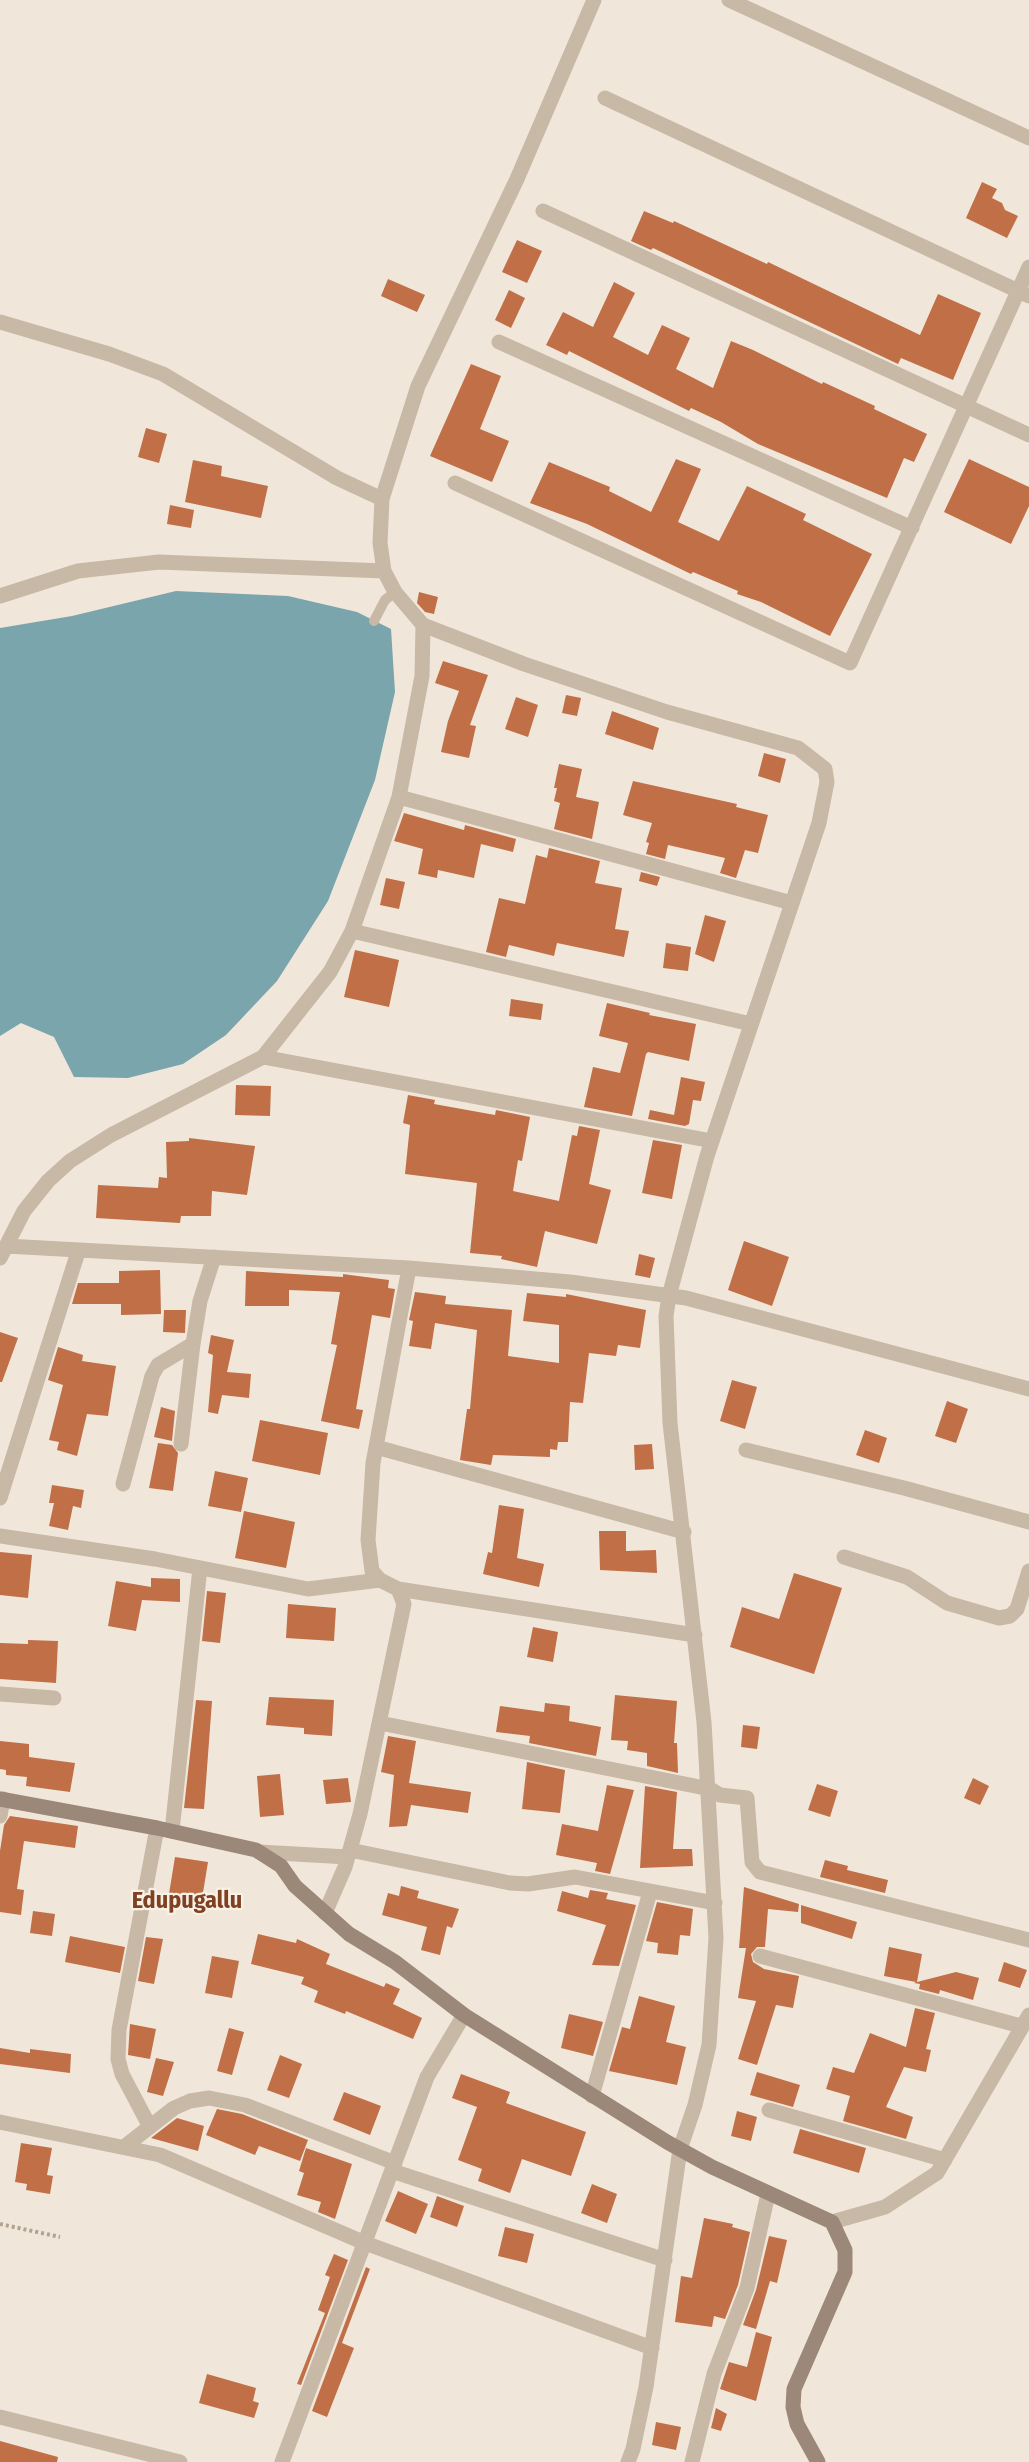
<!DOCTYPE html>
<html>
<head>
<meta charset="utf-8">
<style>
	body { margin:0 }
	canvas { display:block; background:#f0e7da }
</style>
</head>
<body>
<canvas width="1029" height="2462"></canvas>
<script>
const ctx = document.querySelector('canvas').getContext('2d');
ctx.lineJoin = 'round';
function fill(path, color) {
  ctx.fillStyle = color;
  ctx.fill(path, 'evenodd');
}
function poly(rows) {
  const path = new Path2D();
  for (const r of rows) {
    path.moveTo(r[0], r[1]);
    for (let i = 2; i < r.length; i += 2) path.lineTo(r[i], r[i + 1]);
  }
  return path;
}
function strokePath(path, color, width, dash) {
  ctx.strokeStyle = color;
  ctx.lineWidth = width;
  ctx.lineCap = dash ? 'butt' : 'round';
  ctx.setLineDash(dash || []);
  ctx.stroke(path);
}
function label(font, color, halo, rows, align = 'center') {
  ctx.font = font + ' "Fira Sans Condensed",sans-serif';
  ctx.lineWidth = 4.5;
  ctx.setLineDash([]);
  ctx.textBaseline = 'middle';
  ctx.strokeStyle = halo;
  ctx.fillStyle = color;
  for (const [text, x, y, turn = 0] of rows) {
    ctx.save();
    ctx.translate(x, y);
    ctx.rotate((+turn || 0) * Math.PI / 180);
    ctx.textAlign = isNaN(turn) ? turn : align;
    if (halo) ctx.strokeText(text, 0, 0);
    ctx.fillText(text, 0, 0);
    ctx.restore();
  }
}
fill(poly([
	[176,591,288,596,357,612,391,629,395,692,375,780,328,901,277,981,226,1035,183,1064,128,1078,74,1077,54,1037,21,1023,0,1036,0,628,72,616]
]), '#7aa5ac');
fill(poly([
	[982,182,997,189,992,198,1002,203,1005,210,1018,216,1007,238,966,218],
	[644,211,673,223,674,221,767,264,768,262,920,335,938,294,981,313,953,380,901,358,898,364,653,248,651,250,631,241],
	[517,240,542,251,527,283,502,272],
	[388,279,425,295,417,312,381,296],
	[614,282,635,293,613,337,648,355,662,325,690,338,676,369,713,388,731,341,753,350,822,384,823,382,875,406,874,409,927,434,914,462,904,458,887,498,758,444,721,422,691,408,689,411,569,351,567,355,546,345,563,312,593,327],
	[509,290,525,298,511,328,495,320],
	[471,364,501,376,480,429,509,441,492,482,430,456],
	[146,428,167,434,159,463,138,457],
	[676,459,701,469,678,522,719,541,747,486,806,514,803,520,872,554,830,636,761,602,737,594,738,591,693,572,691,574,587,524,530,503,549,462,610,487,609,491,651,512],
	[969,459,1029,487,1029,506,1011,544,944,512],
	[193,460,222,466,221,476,268,486,261,518,185,502],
	[170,505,194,510,191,528,167,524],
	[419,592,438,597,434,614,425,612,417,603],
	[443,661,488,675,470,725,476,726,469,758,441,752,448,721,459,691,435,683],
	[566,695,581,698,577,716,562,713],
	[516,697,538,705,528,737,505,729],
	[612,711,659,728,653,750,605,734],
	[764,753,786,759,780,783,758,776],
	[559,764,582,769,576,797,599,802,592,839,554,829,560,803,554,801,557,788,554,788],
	[633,781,737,804,736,807,768,815,758,853,745,850,736,878,720,873,725,858,668,845,665,859,646,854,649,843,646,842,652,823,623,815],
	[404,813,464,830,465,825,516,839,513,852,481,844,474,878,438,870,437,878,418,874,423,849,394,841],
	[549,848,600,861,595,883,622,888,615,929,629,931,624,957,557,943,554,956,509,945,506,957,486,952,499,898,525,904,536,855,547,858],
	[641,872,660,877,657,886,639,881],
	[386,878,405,882,399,909,380,905],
	[705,915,726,921,714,962,695,954],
	[666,943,691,947,688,971,663,968],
	[355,950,399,960,389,1007,344,997],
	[511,999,543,1004,541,1020,509,1016],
	[607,1003,650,1013,649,1015,696,1024,689,1061,648,1052,646,1054,632,1116,584,1107,593,1067,620,1073,628,1043,599,1036],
	[681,1077,705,1082,701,1101,693,1100,689,1124,685,1126,648,1119,650,1110,674,1115],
	[236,1085,271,1086,270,1116,235,1115],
	[408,1095,435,1100,434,1104,495,1115,496,1110,530,1117,522,1161,518,1160,513,1191,559,1201,572,1135,577,1136,579,1126,600,1130,589,1184,611,1190,597,1244,545,1231,537,1267,501,1259,502,1256,470,1253,477,1183,405,1174,410,1125,403,1123],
	[189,1138,255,1146,247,1195,212,1191,211,1216,181,1216,180,1223,96,1218,98,1185,158,1188,159,1177,167,1178,166,1142,189,1141],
	[653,1140,682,1145,672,1199,642,1193],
	[744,1241,789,1257,772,1306,728,1290],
	[639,1254,655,1258,650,1278,635,1275],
	[160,1270,161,1314,121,1315,121,1304,72,1304,78,1283,119,1283,119,1271],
	[246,1271,343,1277,343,1274,350,1275,389,1280,388,1288,395,1289,390,1318,372,1315,356,1409,363,1410,359,1429,321,1421,337,1345,331,1344,340,1292,289,1290,289,1306,245,1306],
	[415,1292,446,1296,445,1304,512,1310,508,1356,559,1363,559,1325,523,1321,527,1293,566,1297,566,1294,646,1310,640,1348,618,1345,616,1356,589,1353,583,1403,570,1402,568,1442,558,1442,557,1450,550,1449,550,1457,493,1455,491,1465,460,1460,467,1409,470,1409,477,1330,435,1323,431,1349,409,1346,413,1321,409,1320],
	[164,1310,186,1310,185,1333,163,1332],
	[0,1332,18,1338,2,1382,0,1382],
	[211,1335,234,1340,227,1372,251,1374,249,1398,222,1395,218,1414,208,1412,213,1355,208,1353],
	[58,1347,83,1355,82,1361,116,1366,108,1416,87,1414,77,1456,57,1450,59,1442,49,1440,63,1385,48,1380],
	[732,1380,757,1387,745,1429,720,1421],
	[947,1401,968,1409,956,1443,935,1436],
	[161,1407,175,1411,172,1441,154,1437],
	[260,1420,328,1433,320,1475,252,1461],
	[865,1430,887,1438,879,1463,856,1455],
	[158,1443,172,1445,178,1453,173,1491,149,1488],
	[652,1444,654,1469,635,1470,634,1445],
	[215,1471,248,1478,241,1512,208,1506],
	[52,1485,84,1490,81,1508,73,1506,68,1530,49,1526,54,1503,49,1503],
	[499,1505,524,1509,517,1558,544,1564,539,1587,483,1574,488,1552,492,1553],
	[244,1511,295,1522,286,1568,235,1558],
	[599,1531,626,1531,626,1551,656,1550,657,1573,600,1570],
	[0,1552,32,1555,28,1598,0,1595],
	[794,1573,842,1588,814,1674,730,1647,742,1607,779,1619],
	[151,1578,180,1579,180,1602,142,1600,136,1631,108,1626,116,1581,151,1587],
	[207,1591,226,1593,220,1643,202,1641],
	[288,1604,336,1608,334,1641,286,1638],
	[533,1627,558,1632,553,1662,527,1657],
	[28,1640,58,1641,56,1683,0,1679,0,1643,28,1644],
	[615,1695,677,1701,674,1743,677,1743,678,1773,647,1766,647,1753,627,1750,628,1741,611,1740],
	[269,1697,334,1700,332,1736,304,1734,304,1728,266,1725],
	[196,1700,212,1701,204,1809,184,1808],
	[545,1703,570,1706,569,1721,601,1727,596,1756,529,1743,530,1736,496,1732,500,1706,544,1712],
	[743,1725,760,1727,757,1749,741,1747],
	[388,1736,416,1741,409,1783,471,1792,468,1813,411,1805,407,1826,389,1827,394,1775,381,1772],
	[0,1741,29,1744,29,1757,75,1763,70,1792,26,1786,27,1777,6,1775,6,1770,0,1769],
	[527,1762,565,1770,560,1813,522,1809],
	[280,1774,284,1815,260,1817,257,1776],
	[348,1778,351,1802,326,1804,323,1780],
	[973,1778,989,1786,980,1805,964,1798],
	[817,1784,838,1791,830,1817,808,1810],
	[607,1785,634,1790,610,1874,595,1871,597,1863,556,1855,562,1824,598,1831],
	[645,1786,677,1792,673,1849,692,1849,693,1866,640,1868],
	[10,1816,78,1826,75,1848,24,1841,17,1889,24,1890,21,1915,0,1912,0,1851,4,1825],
	[175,1857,208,1862,200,1911,167,1906],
	[825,1860,848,1866,847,1870,888,1880,885,1893,820,1877],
	[401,1886,419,1891,417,1898,459,1909,452,1928,447,1926,440,1955,421,1950,427,1927,382,1915,388,1893,399,1896],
	[744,1887,799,1904,798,1912,768,1909,765,1947,757,1947,751,1954,753,1962,764,1969,799,1976,793,2008,776,2005,757,2065,738,2059,756,2001,738,1998,746,1948,739,1948],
	[590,1890,608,1893,606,1899,636,1905,619,1966,592,1965,606,1925,557,1911,562,1891,588,1898],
	[657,1902,693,1909,690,1936,680,1935,678,1955,657,1953,658,1943,646,1941],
	[801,1905,857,1922,852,1939,801,1923],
	[33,1911,55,1914,52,1936,30,1933],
	[258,1934,296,1943,297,1939,330,1954,326,1964,384,1987,386,1983,400,1989,393,2004,422,2018,413,2039,346,2011,345,2014,314,2002,318,1991,301,1984,304,1977,251,1964],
	[70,1936,125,1947,120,1973,65,1962],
	[146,1937,163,1939,154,1984,138,1981],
	[889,1947,922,1954,917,1982,956,1972,979,1978,973,2000,940,1990,939,1994,919,1989,920,1984,914,1983,916,1982,884,1976],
	[212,1956,239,1961,232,1998,205,1993],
	[1004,1962,1027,1970,1020,1988,998,1981],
	[639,1996,675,2006,666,2042,686,2047,677,2085,609,2071,622,2027,630,2029],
	[915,2008,935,2013,926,2049,931,2050,926,2072,904,2067,886,2107,913,2117,906,2139,843,2121,850,2096,826,2089,833,2067,854,2073,870,2033,906,2047],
	[569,2014,603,2022,593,2056,561,2048],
	[130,2024,156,2029,150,2059,128,2055],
	[229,2028,244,2032,232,2075,217,2071],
	[0,2048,30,2053,30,2049,71,2054,70,2073,0,2064],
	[280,2055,302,2064,289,2098,267,2090],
	[156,2058,174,2062,163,2096,147,2092],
	[757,2072,800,2085,793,2107,750,2095],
	[461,2074,510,2092,506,2103,586,2132,571,2176,522,2159,510,2193,478,2181,482,2169,458,2160,477,2107,452,2098],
	[344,2092,381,2106,370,2135,333,2120],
	[217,2109,242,2114,308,2140,300,2161,259,2146,255,2155,206,2135],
	[737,2111,757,2117,751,2141,731,2136],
	[177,2118,204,2126,198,2151,151,2138],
	[800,2129,866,2148,859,2173,793,2153],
	[21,2143,52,2148,47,2175,53,2176,50,2194,26,2190,27,2184,15,2182],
	[306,2148,352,2164,335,2219,318,2212,321,2202,297,2195,304,2173,299,2171],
	[592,2184,617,2194,607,2223,581,2213],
	[398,2191,428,2204,416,2234,385,2221],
	[437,2196,464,2206,457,2227,430,2217],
	[704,2218,733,2224,732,2227,750,2232,738,2285,725,2319,714,2316,712,2327,675,2322,681,2276,692,2278],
	[505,2227,534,2234,527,2263,498,2256],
	[769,2236,787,2240,777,2283,770,2281,756,2329,743,2325,756,2290],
	[334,2254,348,2260,301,2385,297,2384,325,2313,318,2310,330,2277,325,2275],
	[366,2267,370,2269,342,2343,354,2348,327,2417,312,2411],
	[756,2332,772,2337,756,2401,720,2389,729,2362,747,2367],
	[207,2374,256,2388,253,2401,259,2403,254,2418,199,2403],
	[716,2408,727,2414,721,2431,711,2428],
	[656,2422,681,2427,676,2450,652,2445],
	[0,2441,58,2457,57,2462,0,2462]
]), '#c16f47');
strokePath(poly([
	[0,2224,60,2237]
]), '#b3a291', 4, [3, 3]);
strokePath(poly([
	[374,621,385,600,395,592]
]), '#c8b8a6', 10);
strokePath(poly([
	[729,0,1029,138],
	[605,98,1029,296],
	[543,211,1029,435],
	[0,322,109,354,163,374,337,478,382,499,418,386,517,179,594,0],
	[499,342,912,528],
	[455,483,850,663,1029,267],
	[382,499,380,543,384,571,395,592,423,625,524,664,667,712,798,748,825,769,827,782,819,823,707,1156,669,1296,666,1316,670,1423,704,1722,716,1938,709,2045,695,2105,680,2149,646,2387,633,2449,628,2462],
	[0,596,78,571,159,562,384,571],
	[399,797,792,903],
	[352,931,751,1024],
	[263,1057,712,1141],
	[6,1246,409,1268,570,1282,686,1298,1029,1389],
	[0,1258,24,1211,48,1181,70,1161,111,1135,263,1057,330,972,352,931,399,797,422,676,423,625],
	[181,1444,193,1344,200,1301,214,1257],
	[376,1447,684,1532],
	[746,1450,904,1488,1029,1522],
	[123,1484,152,1376,158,1365,193,1344],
	[0,1498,78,1252],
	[0,1536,155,1559,308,1589,380,1580],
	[844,1557,907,1577,947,1603,999,1618,1010,1616,1017,1609,1029,1571],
	[398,1589,695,1635],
	[0,1694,54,1698],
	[380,1723,710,1789,720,1795,747,1798,752,1862,760,1872,1029,1940],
	[0,1816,3,1799],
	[172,1831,200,1568],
	[350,1850,510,1883,528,1884,575,1877,715,1903],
	[259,1852,348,1857],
	[325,1913,345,1867,360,1814,404,1604,398,1589,380,1580,372,1571,368,1540,373,1463,409,1268],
	[760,1956,1021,2026],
	[592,2096,650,1892],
	[769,2110,945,2160],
	[0,2122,160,2155,365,2243,652,2348],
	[150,2127,122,2074,118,2059,119,2030,157,1828],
	[124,2147,174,2108,190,2101,209,2098,245,2105,395,2163],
	[392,2171,665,2260],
	[832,2222,885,2207,937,2173,1029,2015],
	[0,2417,180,2462],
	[282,2462,427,2077,464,2015],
	[692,2462,714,2374,747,2288,768,2194]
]), '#c8b8a6', 15);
strokePath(poly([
	[0,1799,157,1828,256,1850,281,1866,295,1886,349,1934,395,1962,464,2015,667,2142,712,2167,832,2222,845,2250,845,2272,794,2389,793,2407,797,2424,818,2462]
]), '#9b8878', 15);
label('bold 24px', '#804123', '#f8f1e6', [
	["Edupugallu",187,1901]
]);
</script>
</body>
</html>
